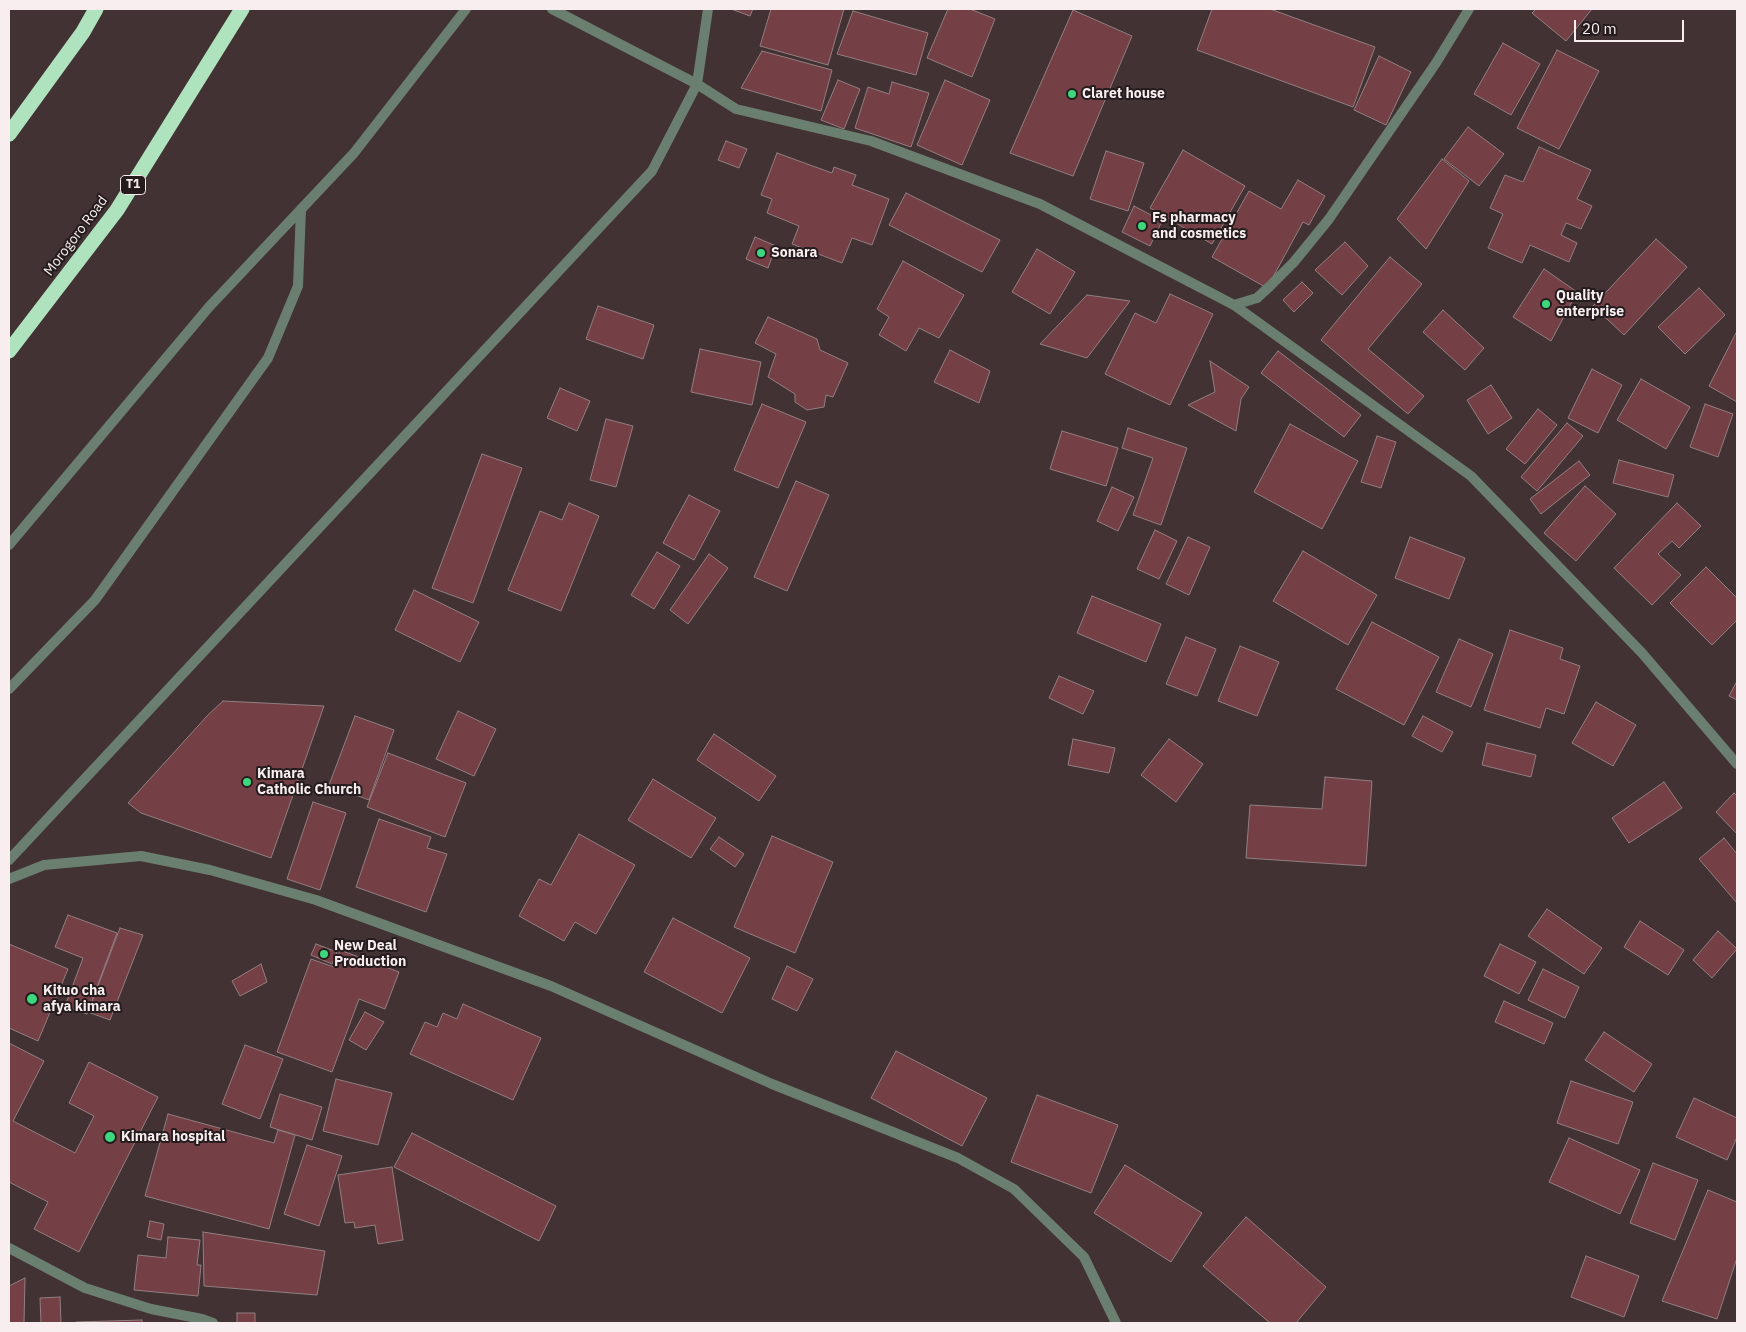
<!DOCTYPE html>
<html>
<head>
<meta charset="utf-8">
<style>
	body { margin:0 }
	#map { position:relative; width:1746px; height:1332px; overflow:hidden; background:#423234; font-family:"IBM Plex Sans",sans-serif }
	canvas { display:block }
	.frame { position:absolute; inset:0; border:10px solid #f9eeef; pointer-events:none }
	.scale { position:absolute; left:1574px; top:20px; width:110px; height:22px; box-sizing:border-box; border:2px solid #f9eeef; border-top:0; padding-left:6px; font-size:15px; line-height:18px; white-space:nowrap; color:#f9eeef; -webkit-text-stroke:4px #241c1d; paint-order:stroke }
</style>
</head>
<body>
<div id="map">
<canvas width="1746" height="1332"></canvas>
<div class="frame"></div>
<div class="scale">20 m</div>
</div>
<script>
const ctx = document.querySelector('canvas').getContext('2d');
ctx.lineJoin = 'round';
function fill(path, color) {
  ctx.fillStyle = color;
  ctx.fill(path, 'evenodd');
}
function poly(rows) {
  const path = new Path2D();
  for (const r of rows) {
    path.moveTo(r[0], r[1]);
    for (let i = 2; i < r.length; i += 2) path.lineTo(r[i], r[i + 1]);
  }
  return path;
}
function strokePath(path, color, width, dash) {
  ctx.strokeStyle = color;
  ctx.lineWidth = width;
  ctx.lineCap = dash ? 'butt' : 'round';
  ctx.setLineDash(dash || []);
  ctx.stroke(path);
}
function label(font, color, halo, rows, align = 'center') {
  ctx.font = font + ' "IBM Plex Sans",sans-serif';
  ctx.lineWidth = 4;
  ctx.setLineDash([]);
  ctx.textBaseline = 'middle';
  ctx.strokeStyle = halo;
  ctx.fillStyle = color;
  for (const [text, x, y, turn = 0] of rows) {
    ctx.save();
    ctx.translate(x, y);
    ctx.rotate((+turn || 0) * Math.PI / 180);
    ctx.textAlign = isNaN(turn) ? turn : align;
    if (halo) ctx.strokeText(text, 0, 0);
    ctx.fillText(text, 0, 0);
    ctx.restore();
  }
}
const building = poly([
	[731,9,753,9,750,16,731,9],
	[771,9,844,9,828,65,760,46,771,9],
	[948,9,970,9,995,19,972,77,927,58,948,9],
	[1212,9,1270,9,1375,47,1353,107,1197,50,1212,9],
	[1536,9,1592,9,1566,41,1532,13,1536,9],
	[1073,10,1132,36,1073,176,1010,153,1073,10],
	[853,11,928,33,916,75,837,54,853,11],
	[1503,43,1540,64,1511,115,1474,94,1503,43],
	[1557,50,1599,71,1559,149,1517,128,1557,50],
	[762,51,832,70,821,111,741,88,762,51],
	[1379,56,1411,72,1386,125,1354,110,1379,56],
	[838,80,860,89,844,129,821,120,838,80],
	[945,80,990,100,962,165,917,145,945,80],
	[892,82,929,93,911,147,855,128,868,87,889,94,892,82],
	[1468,127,1504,154,1479,186,1444,159,1468,127],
	[726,141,747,149,739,168,718,160,726,141],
	[1539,147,1591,170,1577,199,1592,206,1581,229,1566,223,1561,235,1577,243,1569,262,1530,245,1522,263,1488,248,1503,214,1490,208,1505,175,1523,182,1539,147],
	[1183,150,1245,186,1212,244,1150,208,1183,150],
	[1106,151,1144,163,1128,211,1090,199,1106,151],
	[777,153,832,173,834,167,856,175,852,185,889,199,872,245,852,238,842,263,792,244,799,226,767,213,772,199,761,195,777,153],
	[1442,159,1469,181,1426,249,1397,219,1442,159],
	[1298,180,1325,196,1309,225,1303,222,1267,288,1212,257,1249,191,1281,209,1298,180],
	[906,193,1000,240,982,272,889,225,906,193],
	[1134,206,1162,221,1150,246,1122,232,1134,206],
	[755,237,776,246,768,268,746,259,755,237],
	[1656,239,1687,267,1624,335,1593,306,1656,239],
	[1345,242,1368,266,1342,295,1315,270,1345,242],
	[1037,249,1075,272,1050,314,1012,292,1037,249],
	[1390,257,1422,284,1368,349,1424,396,1408,414,1321,340,1390,257],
	[903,261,964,295,939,338,919,328,906,351,879,335,889,317,877,309,903,261],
	[1544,269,1577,292,1551,341,1513,317,1544,269],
	[1302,282,1313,293,1294,312,1283,300,1302,282],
	[1699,288,1725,315,1685,354,1658,327,1699,288],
	[1170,294,1213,314,1170,405,1105,374,1135,313,1156,323,1170,294],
	[1087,295,1130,301,1087,358,1040,344,1087,295],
	[598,306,654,325,643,359,586,339,598,306],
	[1443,310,1484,348,1465,370,1423,332,1443,310],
	[768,317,817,339,820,350,848,363,833,397,826,395,824,407,807,410,795,402,795,394,768,377,776,354,755,343,768,317],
	[1737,331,1737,402,1709,386,1737,331],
	[700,349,761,362,752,405,691,392,700,349],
	[950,350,990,371,979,403,934,382,950,350],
	[1278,351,1361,415,1344,437,1261,373,1278,351],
	[1210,361,1249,387,1241,399,1236,431,1188,405,1215,392,1210,361],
	[1592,369,1622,385,1598,433,1568,418,1592,369],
	[1641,379,1690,407,1666,449,1617,420,1641,379],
	[1491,385,1512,418,1488,434,1467,400,1491,385],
	[560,388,590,401,577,431,547,418,560,388],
	[762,404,806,422,778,488,734,470,762,404],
	[1705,404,1733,414,1718,457,1690,447,1705,404],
	[1538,409,1557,425,1525,464,1506,449,1538,409],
	[606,419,633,426,616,487,590,480,606,419],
	[1567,423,1583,436,1537,491,1521,477,1567,423],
	[1290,424,1358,461,1322,529,1254,492,1290,424],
	[1128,428,1187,448,1161,525,1133,515,1153,458,1122,448,1128,428],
	[1062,431,1118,448,1106,486,1050,469,1062,431],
	[1377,436,1396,442,1381,488,1361,482,1377,436],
	[482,454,522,468,473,603,432,588,482,454],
	[1619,460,1674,475,1668,497,1613,483,1619,460],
	[1579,461,1590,475,1541,514,1530,499,1579,461],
	[796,481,829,495,787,591,754,577,796,481],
	[1585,486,1616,514,1576,561,1544,533,1585,486],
	[1112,487,1134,497,1118,531,1097,521,1112,487],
	[689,495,720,511,694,560,663,543,689,495],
	[569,503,599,516,561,611,508,590,540,511,562,520,569,503],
	[1677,503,1701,526,1679,548,1672,541,1658,554,1681,575,1652,605,1614,568,1677,503],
	[1155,530,1177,541,1159,579,1137,569,1155,530],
	[1188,537,1210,547,1189,595,1166,584,1188,537],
	[1410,537,1465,558,1449,599,1395,578,1410,537],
	[1303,551,1377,595,1348,645,1273,601,1303,551],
	[657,552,680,566,654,609,631,595,657,552],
	[709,554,728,568,688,624,670,610,709,554],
	[1706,567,1737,598,1737,620,1712,645,1670,603,1706,567],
	[414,590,479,622,460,662,395,630,414,590],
	[1092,596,1161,624,1146,662,1077,633,1092,596],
	[1372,622,1439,657,1404,725,1336,689,1372,622],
	[1510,630,1563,648,1560,659,1580,666,1564,714,1546,708,1540,728,1484,710,1510,630],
	[1186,637,1216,649,1197,696,1166,684,1186,637],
	[1459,639,1493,654,1471,707,1436,692,1459,639],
	[1240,646,1279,662,1257,716,1218,701,1240,646],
	[1059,676,1094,691,1083,714,1049,698,1059,676],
	[1737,681,1737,700,1729,696,1737,681],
	[223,701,324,706,271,858,141,813,128,803,208,715,223,701],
	[1596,702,1636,725,1613,766,1572,743,1596,702],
	[458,711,496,729,474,776,436,759,458,711],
	[355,716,394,730,369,800,329,785,355,716],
	[1423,716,1453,732,1442,752,1412,736,1423,716],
	[714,734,776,776,759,801,697,760,714,734],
	[1073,739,1115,748,1109,773,1068,765,1073,739],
	[1169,739,1203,764,1176,802,1141,775,1169,739],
	[1487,743,1536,755,1531,777,1482,765,1487,743],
	[388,753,466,783,445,837,367,807,388,753],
	[1325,777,1372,781,1366,866,1246,858,1250,805,1322,809,1325,777],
	[653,779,716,818,691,858,628,820,653,779],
	[1664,782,1682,808,1629,843,1612,818,1664,782],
	[1734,793,1737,796,1737,834,1716,812,1734,793],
	[313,802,346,813,320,890,287,879,313,802],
	[379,819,431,837,427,848,447,854,426,912,356,887,379,819],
	[579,834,635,865,596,934,575,922,564,941,519,916,539,879,551,885,579,834],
	[772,836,833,862,795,953,734,927,772,836],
	[719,837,744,854,735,867,710,849,719,837],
	[1724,838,1737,854,1737,903,1699,859,1724,838],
	[1547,909,1602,948,1584,974,1528,936,1547,909],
	[68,915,117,933,87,1014,65,1006,83,958,55,947,68,915],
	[673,918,750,958,722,1013,644,972,673,918],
	[1640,921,1684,950,1668,975,1624,947,1640,921],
	[120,928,143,935,110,1020,88,1012,120,928],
	[1718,931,1737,949,1712,978,1693,960,1718,931],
	[9,944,68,969,38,1041,9,1028,9,944],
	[316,944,337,952,332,964,311,955,316,944],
	[1500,944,1536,962,1519,994,1484,976,1500,944],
	[340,950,399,972,385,1009,359,999,332,1072,277,1052,311,959,334,967,340,950],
	[261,964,267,982,240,996,232,981,261,964],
	[787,966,813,979,797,1011,772,999,787,966],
	[1543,969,1579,987,1565,1018,1528,1000,1543,969],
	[1504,1001,1553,1023,1544,1044,1495,1022,1504,1001],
	[463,1004,541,1038,513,1100,410,1054,425,1022,437,1027,443,1013,457,1019,463,1004],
	[365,1012,384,1022,366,1050,349,1040,365,1012],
	[1604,1032,1652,1064,1634,1092,1585,1060,1604,1032],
	[9,1043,44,1061,13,1121,75,1153,94,1116,69,1103,89,1062,158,1097,79,1252,34,1229,48,1202,9,1182,9,1043],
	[245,1045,283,1059,260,1119,222,1104,245,1045],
	[896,1051,987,1098,962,1146,871,1098,896,1051],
	[336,1079,392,1093,378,1145,323,1131,336,1079],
	[1571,1081,1633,1102,1618,1144,1557,1123,1571,1081],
	[280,1094,322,1107,312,1140,270,1127,280,1094],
	[1037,1095,1118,1125,1091,1193,1011,1162,1037,1095],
	[1694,1098,1737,1118,1737,1137,1727,1160,1676,1137,1694,1098],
	[168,1114,274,1143,278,1130,295,1135,269,1229,145,1196,168,1114],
	[412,1133,556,1206,539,1241,394,1167,412,1133],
	[1569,1138,1640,1170,1620,1214,1549,1182,1569,1138],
	[307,1145,342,1156,319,1226,284,1214,307,1145],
	[1653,1163,1698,1180,1675,1240,1630,1223,1653,1163],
	[1125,1165,1202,1213,1171,1262,1094,1213,1125,1165],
	[392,1167,403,1240,378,1244,375,1225,355,1228,354,1222,345,1223,338,1175,392,1167],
	[1708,1190,1737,1202,1737,1258,1717,1319,1662,1301,1708,1190],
	[1246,1217,1326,1287,1296,1323,1270,1323,1203,1266,1246,1217],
	[150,1221,164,1224,161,1240,147,1237,150,1221],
	[203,1232,325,1251,317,1295,204,1286,203,1232],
	[168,1237,200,1240,197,1265,201,1265,198,1296,134,1290,138,1255,166,1258,168,1237],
	[1586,1256,1639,1276,1624,1317,1571,1297,1586,1256],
	[25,1278,24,1323,9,1323,9,1286,25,1278],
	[60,1297,61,1323,41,1323,40,1298,60,1297],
	[237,1313,255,1313,255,1323,237,1323,237,1313],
	[142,1320,142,1323,76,1323,76,1322,142,1320]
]);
fill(building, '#753f46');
strokePath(building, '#927f81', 1);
strokePath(poly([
	[552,9,697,84],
	[9,545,209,307,354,153,466,9],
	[9,689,95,600,268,358,298,286,301,209]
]), '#6b7f70', 10);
strokePath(poly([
	[697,84,736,109,871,141,1040,204,1234,305,1257,298,1270,286,1294,262,1329,219,1436,63,1469,9],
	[1234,305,1471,476,1642,653,1737,764],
	[9,860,652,171,697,84,708,9],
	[9,879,44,865,141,856,210,870,316,900,551,986,772,1084,958,1158,1014,1189,1084,1257,1116,1323],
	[9,1248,85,1288,151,1309,202,1319,213,1323]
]), '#6b7f70', 10);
strokePath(poly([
	[9,134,83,32,96,9],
	[9,351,117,210,242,9]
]), '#afe3bd', 15);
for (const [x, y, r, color] of [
	[1072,94,5,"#3dd77e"],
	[1142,226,5,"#3dd77e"],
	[761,253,5,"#3dd77e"],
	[1546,304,5,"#3dd77e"],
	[247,782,5,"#3dd77e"],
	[324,954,5,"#3dd77e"],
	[32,999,6,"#3dd77e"],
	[110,1137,6,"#3dd77e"]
]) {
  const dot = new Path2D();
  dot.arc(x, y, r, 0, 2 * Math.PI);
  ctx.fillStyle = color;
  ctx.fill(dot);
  strokePath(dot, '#241c1d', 2);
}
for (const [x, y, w] of [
	[133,185,25]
]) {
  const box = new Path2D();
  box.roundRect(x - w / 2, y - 9.5, w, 19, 4);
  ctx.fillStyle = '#241c1d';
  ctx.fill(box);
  strokePath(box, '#f9eeef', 1);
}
label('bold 12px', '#f9eeef', null, [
	["T1",133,185]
]);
label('bold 14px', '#f9eeef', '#241c1d', [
	["Claret house",1082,94],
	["Fs pharmacy",1152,218],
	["and cosmetics",1152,234],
	["Sonara",771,253],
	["Quality",1556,296],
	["enterprise",1556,312],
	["Kimara",257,774],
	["Catholic Church",257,790],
	["New Deal",334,946],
	["Production",334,962],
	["Kituo cha",43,991],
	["afya kimara",43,1007],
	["Kimara hospital",121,1137]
], 'left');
label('14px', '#f9eeef', '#241c1d', [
	["Morogoro Road",76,236,-53]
]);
</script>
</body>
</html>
